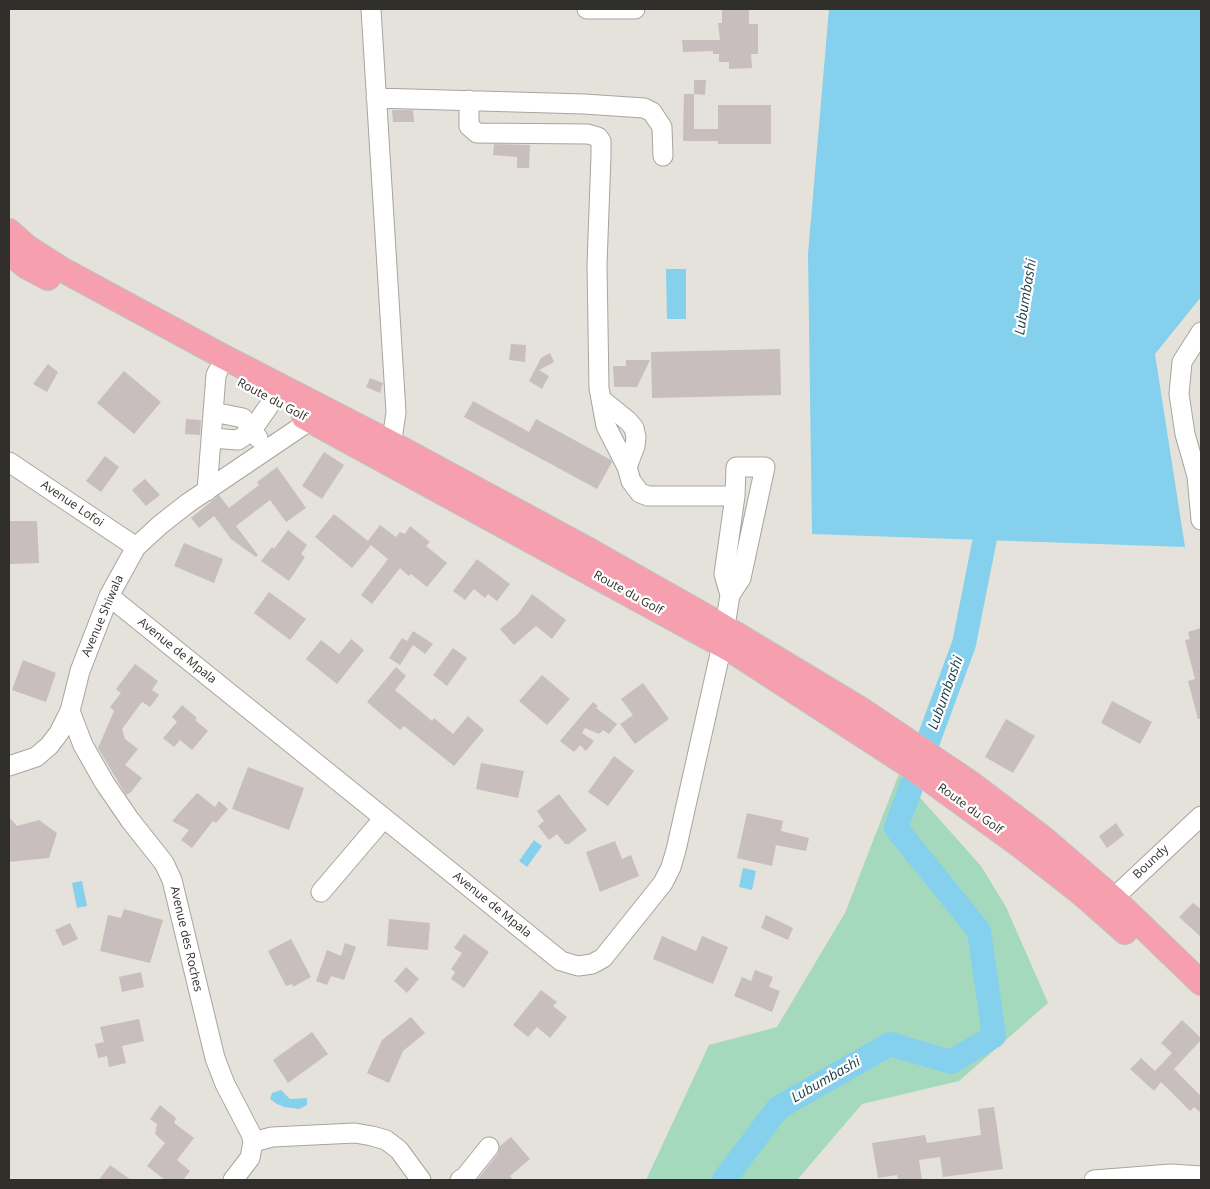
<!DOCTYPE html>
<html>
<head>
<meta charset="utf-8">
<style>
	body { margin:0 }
	#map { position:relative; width:1210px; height:1189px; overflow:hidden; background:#e4e2da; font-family:"Open Sans",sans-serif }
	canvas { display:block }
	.frame { position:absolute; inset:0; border:10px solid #302f2c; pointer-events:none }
</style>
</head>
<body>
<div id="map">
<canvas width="1210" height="1189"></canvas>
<div class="frame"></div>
</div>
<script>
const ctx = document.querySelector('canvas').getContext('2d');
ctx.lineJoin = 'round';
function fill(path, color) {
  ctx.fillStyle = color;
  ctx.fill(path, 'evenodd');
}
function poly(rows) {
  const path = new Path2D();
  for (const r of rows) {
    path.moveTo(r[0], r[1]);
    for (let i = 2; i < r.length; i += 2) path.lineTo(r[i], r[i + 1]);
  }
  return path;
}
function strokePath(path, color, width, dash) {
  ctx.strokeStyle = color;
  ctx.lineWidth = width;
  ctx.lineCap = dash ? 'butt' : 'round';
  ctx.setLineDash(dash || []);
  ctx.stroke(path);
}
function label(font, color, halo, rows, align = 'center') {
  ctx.font = font + ' "Open Sans",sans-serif';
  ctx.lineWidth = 4.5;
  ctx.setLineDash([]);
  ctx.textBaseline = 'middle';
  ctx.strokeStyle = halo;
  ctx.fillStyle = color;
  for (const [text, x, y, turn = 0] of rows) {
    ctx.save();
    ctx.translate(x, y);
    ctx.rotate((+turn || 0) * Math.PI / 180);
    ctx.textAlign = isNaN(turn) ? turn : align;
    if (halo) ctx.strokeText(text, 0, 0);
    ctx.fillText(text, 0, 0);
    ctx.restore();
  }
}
fill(poly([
	[899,774,981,866,1006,907,1048,1003,959,1081,862,1104,797,1180,646,1180,709,1045,777,1027,845,913]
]), '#a4d9be');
fill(poly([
	[829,9,1201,9,1201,297,1155,354,1185,547,812,534,808,254],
	[666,269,686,269,686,319,667,319],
	[534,840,542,846,527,867,519,861],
	[743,868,756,871,752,890,739,887],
	[82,881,87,906,77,908,72,883],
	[281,1090,290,1099,307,1098,307,1105,299,1109,284,1107,277,1104,270,1099,272,1093]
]), '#85d0ec');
strokePath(poly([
	[724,1180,778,1108,890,1044,951,1062,994,1036,979,931,896,828,964,644,991,508]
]), '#85d0ec', 24);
fill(poly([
	[722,9,749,9,749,24,758,24,758,54,751,54,752,68,729,69,729,62,719,62,719,54,713,54,713,51,683,52,682,40,720,40,718,23,722,23],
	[694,80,706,80,705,95,694,94],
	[684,94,694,94,694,129,718,129,718,105,771,105,771,144,718,144,718,141,683,141],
	[392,110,413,110,414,122,393,122],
	[494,144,530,145,529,168,517,168,517,157,493,155],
	[511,344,526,345,525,362,509,360],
	[780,349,781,395,652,398,651,352],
	[550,353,554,362,539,370,549,376,542,389,529,381,541,358],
	[626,360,650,360,637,387,614,387,613,366,626,366],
	[48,364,58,372,47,392,33,384],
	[124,371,161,402,134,434,97,403],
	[370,378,383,383,380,393,366,387],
	[473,401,529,432,536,419,611,460,612,462,597,489,464,417],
	[186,419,201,420,200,435,185,434],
	[324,452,344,465,322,499,302,486],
	[105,456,119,467,101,492,86,481],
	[277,467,306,508,286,522,270,500,236,526,258,555,256,557,231,539,214,516,199,528,191,518,219,495,229,508,259,485,257,482],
	[145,479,160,495,146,506,132,490],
	[334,514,368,541,380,525,396,537,400,532,405,534,410,526,430,542,426,546,447,563,427,587,411,574,409,576,400,568,372,604,361,595,388,559,371,545,352,568,315,537],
	[9,521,37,521,39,563,9,564],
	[288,530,307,545,301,554,305,557,289,581,261,561,272,547,274,549],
	[184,543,223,559,214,583,174,566],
	[477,559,510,584,497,601,488,594,485,598,474,589,465,600,453,591],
	[269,592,306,619,290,640,254,613],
	[532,594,566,620,552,639,536,626,514,645,500,629,518,614],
	[1201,628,1201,719,1198,719,1188,681,1195,679,1185,640,1190,639,1188,632],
	[413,631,433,644,425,654,413,645,400,665,389,658,402,638,407,641],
	[351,639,364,650,337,684,306,659,321,640,339,654],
	[453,648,467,658,447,686,433,675],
	[23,660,56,673,46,702,12,690],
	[135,664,158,681,152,690,159,695,150,707,142,702,122,729,125,739,138,749,125,765,142,778,131,792,126,795,98,748,114,711,110,707,121,693,116,689],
	[396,667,406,676,395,690,432,721,434,718,453,734,468,716,484,730,454,766,404,726,400,730,367,702],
	[542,675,570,699,547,725,519,701],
	[643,683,669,719,635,744,620,724,633,715,621,699],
	[1112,701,1152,722,1140,744,1101,723],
	[593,702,598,706,596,708,617,724,609,734,603,730,599,734,585,728,582,733,594,741,586,751,580,745,574,752,560,741],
	[182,705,197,718,195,720,208,731,192,750,180,740,174,747,163,738,177,722,172,717],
	[1006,719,1035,736,1013,773,985,757],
	[614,756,634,771,608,806,588,792],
	[481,763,524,771,518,798,476,789],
	[248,767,304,788,289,830,232,809],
	[197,793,215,807,219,801,228,809,216,823,213,821,192,848,181,840,189,830,172,821],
	[559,794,587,830,569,844,565,844,557,834,549,840,538,826,544,821,537,811],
	[747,813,783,821,781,831,809,838,806,851,776,845,772,866,737,858],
	[9,817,17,826,39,820,57,833,49,858,9,862],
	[1116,823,1124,835,1107,848,1099,836],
	[615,841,622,859,631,855,639,876,600,892,586,852],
	[1193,903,1201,909,1201,937,1179,917],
	[124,909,163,920,150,963,100,951,108,915,121,918],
	[766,915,793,928,788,940,761,928],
	[389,919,430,923,428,950,387,946],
	[70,923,78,939,63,946,55,930],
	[464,934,489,952,464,988,451,979,455,972,451,969,462,953,454,948],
	[662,936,696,951,702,936,728,947,713,984,653,959],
	[291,939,311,977,293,987,292,984,286,986,268,951],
	[345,943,356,947,344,980,331,976,327,985,316,981,327,950,341,956],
	[406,967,419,979,407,993,394,981],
	[755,970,773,977,769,987,780,991,772,1012,734,996,742,977,751,981],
	[141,972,144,987,122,992,119,977],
	[541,990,557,1002,553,1006,567,1017,550,1038,537,1027,528,1037,513,1025],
	[411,1017,425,1033,403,1051,389,1083,367,1073,382,1040],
	[139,1019,144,1041,122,1046,126,1063,109,1067,107,1056,98,1058,95,1044,104,1042,100,1027],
	[1182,1020,1201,1038,1201,1040,1174,1069,1201,1096,1201,1113,1194,1107,1190,1111,1161,1082,1154,1091,1130,1069,1141,1058,1155,1071,1172,1053,1161,1043],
	[312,1032,328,1054,288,1083,273,1060],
	[160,1105,176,1118,174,1123,194,1138,177,1160,190,1171,183,1180,165,1180,147,1166,165,1143,155,1134,157,1124,150,1119],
	[994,1107,1003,1169,943,1177,940,1157,919,1160,922,1180,898,1180,897,1175,878,1178,872,1143,925,1135,927,1143,981,1135,978,1109],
	[511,1137,530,1159,510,1176,513,1180,477,1180,498,1154,500,1146],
	[110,1165,131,1180,99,1180]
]), '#c7bebd');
const minor = poly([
	[371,9,396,412,393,433,389,442],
	[587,9,635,9],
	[376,98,584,104,644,108,652,112,662,127,663,156],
	[469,100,469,126,477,133,588,134,598,137,601,141,601,155,597,265,599,388,606,426,627,467,631,481,640,493,648,496,735,496],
	[1201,332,1182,362,1179,394,1185,434,1197,476,1201,520],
	[602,400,628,421,634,428,636,437,635,446,627,467],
	[213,412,243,418,258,438],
	[211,438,238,440,244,436,252,430,273,400],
	[9,462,136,547],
	[207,491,216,375,218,371],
	[109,596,561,961,578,966,592,964,603,958,663,883,671,867,676,850,722,645,730,595,741,578,765,467,736,467,735,496,724,574,730,595],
	[70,711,83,745,104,782,130,820,164,863,172,880,215,1058,225,1084,251,1134,253,1142,250,1158,233,1180],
	[9,766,36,757,49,746,59,733,70,711,80,671,109,596,136,547,160,525,188,503,302,426,308,419,313,409],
	[321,892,384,818],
	[1104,907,1201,816],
	[253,1142,272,1137,355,1133,372,1136,386,1140,399,1150,421,1180],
	[460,1180,465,1177,489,1147],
	[1094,1180,1171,1174,1201,1176]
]);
const major = poly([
	[9,231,27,247,63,270,222,356,389,442,585,548,714,621,862,710,972,784,1042,837,1113,898,1201,983],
	[9,253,27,267,48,278],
	[304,417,731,650,916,770,1022,847,1082,894,1125,932]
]);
strokePath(minor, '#a7a59d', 21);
strokePath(major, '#c1c1c0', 26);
strokePath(minor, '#fff', 19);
strokePath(major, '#f59faf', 24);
label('12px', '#302f2c', '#fff', [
	["Route du Golf",272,400,28],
	["Avenue Lofoi",72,504,34],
	["Route du Golf",628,593,29],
	["Avenue Shiwala",103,616,-67],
	["Avenue de Mpala",177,651,39],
	["Route du Golf",970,809,36],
	["Boundy",1151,862,-43],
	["Avenue de Mpala",492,905,39],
	["Avenue des Roches",186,939,77]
]);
label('italic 14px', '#183b47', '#fff', [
	["Lubumbashi",1026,297,-81],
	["Lubumbashi",946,693,-70],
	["Lubumbashi",826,1080,-30]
]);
</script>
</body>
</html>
